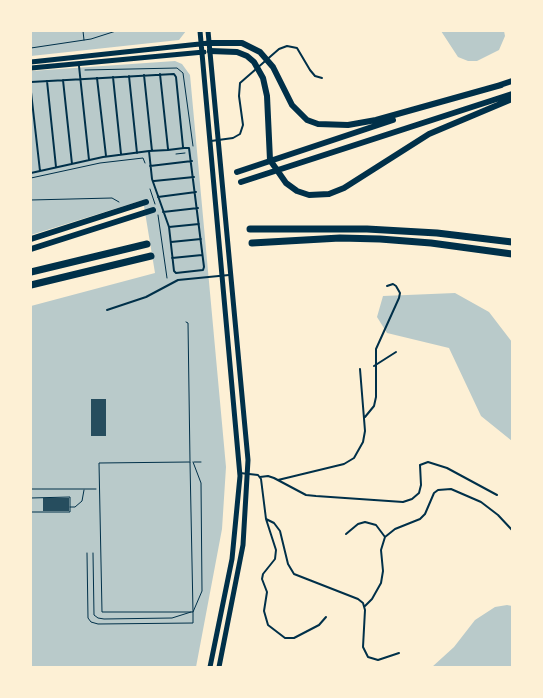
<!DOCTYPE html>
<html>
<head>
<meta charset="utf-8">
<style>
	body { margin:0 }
	#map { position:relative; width:543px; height:698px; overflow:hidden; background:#fdf0d5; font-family:Helvetica,sans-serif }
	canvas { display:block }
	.frame { position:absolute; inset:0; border:32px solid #fdf0d5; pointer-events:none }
</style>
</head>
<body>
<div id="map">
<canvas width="543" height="698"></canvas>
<div class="frame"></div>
</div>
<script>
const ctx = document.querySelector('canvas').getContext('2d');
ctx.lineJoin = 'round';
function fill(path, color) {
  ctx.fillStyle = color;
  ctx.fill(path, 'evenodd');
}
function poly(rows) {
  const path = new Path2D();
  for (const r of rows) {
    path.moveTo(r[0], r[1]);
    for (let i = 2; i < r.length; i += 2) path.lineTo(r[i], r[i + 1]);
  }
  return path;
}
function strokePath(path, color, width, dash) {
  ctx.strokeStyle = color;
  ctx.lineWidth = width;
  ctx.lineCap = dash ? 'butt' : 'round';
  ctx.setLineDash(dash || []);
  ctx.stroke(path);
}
fill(poly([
	[31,31,186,31,179,40,31,56],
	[441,31,504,31,505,36,499,50,477,61,468,61,458,57],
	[175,61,182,64,190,75,226,467,222,529,196,667,31,667,31,306,155,273,143,200,31,235,31,71],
	[455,293,489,312,512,342,512,441,481,416,449,348,387,333,377,317,383,296],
	[507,605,512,606,512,667,432,667,454,647,475,620,495,607]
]), '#b9caca');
fill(poly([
	[91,399,106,399,106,436,91,436],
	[43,498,69,498,69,511,43,511]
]), '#264d5e');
strokePath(poly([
	[83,31,84,40],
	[31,48,91,39,116,31],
	[85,70,177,68,183,73,193,146],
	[176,154,185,153],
	[31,178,100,163,143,158,145,163],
	[150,189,155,204],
	[31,200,112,198,119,202],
	[158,215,167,278],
	[186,322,188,323,190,461],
	[190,462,193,612,102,612,99,463,190,462],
	[194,462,201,462],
	[31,489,96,489],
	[31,498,70,497,70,512,31,512],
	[70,507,75,507,82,501,84,490],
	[87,553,88,618,91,622,98,624,193,623,193,612,202,591,201,483,193,462],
	[93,553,94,615,98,618,104,619,172,618,191,612]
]), '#003049', 1);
strokePath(poly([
	[79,66,89,160],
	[160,74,168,149],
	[144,75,152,151],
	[129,76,137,153],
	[113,77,121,154],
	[97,78,106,156],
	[63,80,72,164],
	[47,81,56,167],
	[31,82,174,74,176,77,183,147],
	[31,92,40,171],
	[211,141,233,138,240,134,243,125,239,96,240,83,279,49,287,46,297,48,310,70,315,76,322,78],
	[150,166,192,161],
	[31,173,103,157,111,156,149,151,168,150,184,148,189,148,204,267,203,270,176,273,174,271,169,227,152,179,149,151],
	[154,181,194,177],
	[158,197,196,192],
	[163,212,198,208],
	[169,227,199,224],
	[171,242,201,239],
	[172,258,202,255],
	[107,310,146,297,178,280,229,275],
	[374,366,396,352],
	[365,417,374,406,376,397,376,349,399,298,400,293,396,286,393,284,387,286],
	[240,473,258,475,261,479,266,519,276,550,275,559,263,574,262,579,267,592,264,611,268,625,285,638,294,638,319,625,326,617],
	[260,477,268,476,274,478,306,495,316,496,403,502,412,499,419,493,421,485,420,465,428,462,447,468,497,495],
	[278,480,344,464,354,458,363,442,365,431,360,369],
	[266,519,274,523,280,531,288,564,294,574,358,599,363,603,365,610,363,647,368,657,378,660,399,653],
	[346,534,358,524,365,522,376,525,385,537],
	[365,606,372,599,381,583,383,571,381,550,385,537,395,529,420,519,425,514,434,493,438,490,451,489,481,502,498,515,512,530]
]), '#003049', 2);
strokePath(poly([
	[200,31,240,476,232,559,210,667],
	[208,31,248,460,243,545,219,667],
	[31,62,209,43],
	[31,68,204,52]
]), '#003049', 5);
strokePath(poly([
	[209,43,242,43,260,52,273,67,292,105,307,120,318,124,348,125,376,120,501,85],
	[210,51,237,52,247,56,254,62,263,78,267,96,270,160,286,183,297,191,309,195,329,194,344,188,429,134,512,99],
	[497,86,512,81],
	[237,172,393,120],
	[241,182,512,94],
	[31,239,146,202],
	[31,249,153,210]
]), '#003049', 6);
strokePath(poly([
	[250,229,367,229,437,233,512,242],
	[252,243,340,238,380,239,431,243,512,254],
	[31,272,147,244],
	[31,285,151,256]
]), '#003049', 7);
</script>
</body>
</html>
